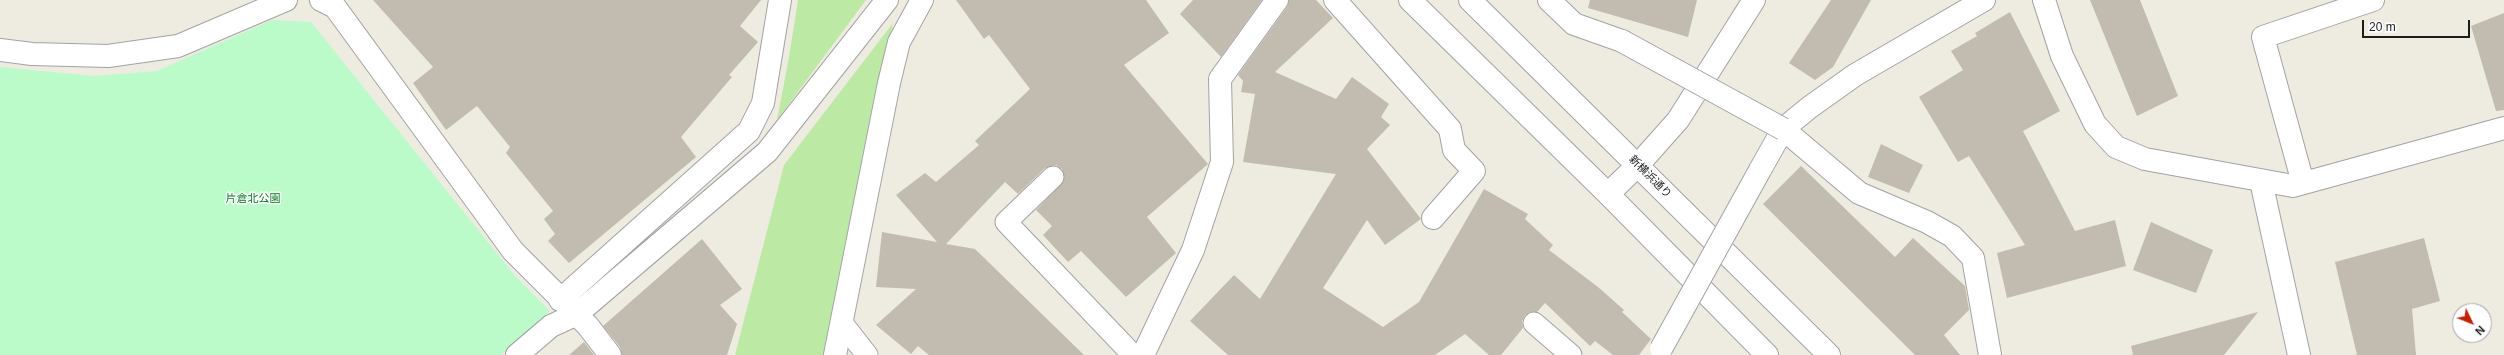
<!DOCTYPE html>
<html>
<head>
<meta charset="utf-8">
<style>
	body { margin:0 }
	#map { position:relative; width:2504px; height:355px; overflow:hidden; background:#eeebe1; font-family:Arial,sans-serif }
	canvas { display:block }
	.north { position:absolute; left:2452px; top:303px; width:40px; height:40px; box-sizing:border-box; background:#fff; border:1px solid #a4a4a4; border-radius:50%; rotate:133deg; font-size:11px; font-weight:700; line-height:16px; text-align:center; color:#1c1c1c }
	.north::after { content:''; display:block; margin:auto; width:14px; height:18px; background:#c81e00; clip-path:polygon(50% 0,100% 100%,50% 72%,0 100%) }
	.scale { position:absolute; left:2362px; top:20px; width:108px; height:18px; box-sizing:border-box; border:2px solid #1c1c1c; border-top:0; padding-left:5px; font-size:12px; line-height:14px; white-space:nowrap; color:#1c1c1c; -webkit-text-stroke:3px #fff; paint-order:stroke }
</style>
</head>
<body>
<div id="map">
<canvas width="2504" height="355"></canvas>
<div class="north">N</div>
<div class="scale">20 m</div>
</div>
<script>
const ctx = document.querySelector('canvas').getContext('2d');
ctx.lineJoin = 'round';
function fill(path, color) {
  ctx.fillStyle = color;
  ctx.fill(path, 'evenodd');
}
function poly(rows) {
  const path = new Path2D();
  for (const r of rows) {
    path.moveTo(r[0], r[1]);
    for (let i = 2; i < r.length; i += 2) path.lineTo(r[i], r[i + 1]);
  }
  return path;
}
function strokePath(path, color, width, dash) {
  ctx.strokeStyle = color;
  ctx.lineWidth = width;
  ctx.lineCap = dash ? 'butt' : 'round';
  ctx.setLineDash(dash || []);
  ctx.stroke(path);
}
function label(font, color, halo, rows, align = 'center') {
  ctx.font = font + ' Arial,"Noto Sans JP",sans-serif';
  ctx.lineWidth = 3;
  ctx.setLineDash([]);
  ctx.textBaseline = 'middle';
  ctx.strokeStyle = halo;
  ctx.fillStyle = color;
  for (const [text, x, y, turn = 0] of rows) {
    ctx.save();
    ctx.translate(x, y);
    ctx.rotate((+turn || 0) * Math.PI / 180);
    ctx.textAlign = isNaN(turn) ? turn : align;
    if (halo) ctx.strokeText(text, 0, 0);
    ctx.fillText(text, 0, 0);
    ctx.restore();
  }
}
fill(poly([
	[798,0,866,0,777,120,789,57],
	[893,23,826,355,735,355,784,165]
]), '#bceaa4');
fill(poly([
	[272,20,311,22,516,277,550,311,501,355,0,355,0,67,94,76,157,71]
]), '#bbfbca');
fill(poly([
	[373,0,761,0,740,26,758,42,729,75,732,77,681,137,696,157,569,263,548,241,555,234,544,219,553,211,506,153,510,147,477,106,446,130,413,83,433,67],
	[956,0,1146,0,1169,33,1124,65,1208,164,1147,217,1176,253,1126,297,1081,251,1068,262,1043,235,1052,226,1036,210,1064,181,1062,169,1056,165,1045,168,1018,194,1005,182,946,244,975,249,1084,355,929,355,918,346,911,354,876,325,916,289,876,287,882,232,937,242,896,195,925,173,936,182,979,145,975,141,1030,89,989,35,984,39],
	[1193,0,1262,0,1221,57,1180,14],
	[1289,0,1316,0,1333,18,1275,72,1336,99,1352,77,1389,104,1381,117,1390,125,1367,149,1421,219,1385,245,1367,220,1323,288,1383,327,1419,302,1484,189,1528,214,1525,219,1553,245,1549,250,1598,287,1624,310,1622,312,1651,339,1639,355,1613,355,1595,341,1590,346,1545,303,1537,312,1530,312,1525,315,1522,321,1523,328,1501,355,1489,355,1465,334,1435,355,1228,355,1190,321,1234,275,1260,299,1336,174,1243,162,1255,94,1241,92,1243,81,1238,75,1287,7],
	[1590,0,1697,0,1688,37,1588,8],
	[1831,0,1871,0,1833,67,1815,80,1789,63],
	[2090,0,2140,0,2178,96,2137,116],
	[2010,12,2060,111,2023,131,2075,231,2115,220,2126,266,2007,298,1997,253,2025,245,1969,156,1958,162,1919,97,1963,70,1951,51,1977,36,1975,33],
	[2504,13,2504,110,2496,111,2471,26],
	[1881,144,1923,165,1909,193,1868,177],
	[1801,166,1895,257,1913,238,1965,286,1969,310,1944,335,1960,355,1915,355,1763,204],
	[2151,222,2213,250,2196,293,2133,270],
	[2424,238,2440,301,2412,309,2416,355,2357,355,2335,262],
	[702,239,742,289,720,305,737,324,727,355,622,355,620,347,603,326],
	[2258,312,2224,355,2133,355,2131,346],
	[584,342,594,355,569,355]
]), '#c2bbb0');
const service = poly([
	[1053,177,1006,222,1133,355],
	[842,323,867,355],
	[1534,323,1571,355]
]);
const minor = poly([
	[321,0,335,7,513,251,588,326,610,355],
	[1335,0,1450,129,1454,150,1474,171,1433,218],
	[1549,0,1574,24,1622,41],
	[2044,0,2062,56,2095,124,2116,147,2145,159,2293,186,2504,128],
	[0,50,32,54,108,56,178,46,286,0],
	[1783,129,1859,193,1927,222,1952,236,1973,258,1990,355],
	[1760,170,1783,129,1810,107,1855,75,1984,0],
	[2261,181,2299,355],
	[2303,183,2263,37,2373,0],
	[560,300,749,131,763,103,780,0],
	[517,355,551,326,577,314,767,152,887,0],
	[835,355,889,83,899,42,922,0],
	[1143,355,1193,250,1222,162,1220,79,1277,0]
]);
const tertiary = poly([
	[1410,0,1608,194,1767,355],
	[1470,0,1829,355],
	[1608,194,1638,165,1678,120,1754,0]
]);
strokePath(service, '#a3a3a3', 23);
strokePath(minor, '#a3a3a3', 24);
strokePath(tertiary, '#a3a3a3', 24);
strokePath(service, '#fff', 21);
strokePath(minor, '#fff', 22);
strokePath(tertiary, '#fff', 22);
const minorBridge = poly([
	[1622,41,1783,129],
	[1661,349,1760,170]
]);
strokePath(minorBridge, '#a3a3a3', 24, []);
strokePath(minorBridge, '#fff', 22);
label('11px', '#1c1c1c', '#fff', [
	["新横浜通り",1650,177,45]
]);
label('11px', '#087c23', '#fff', [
	["片倉北公園",253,199]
]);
</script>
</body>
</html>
